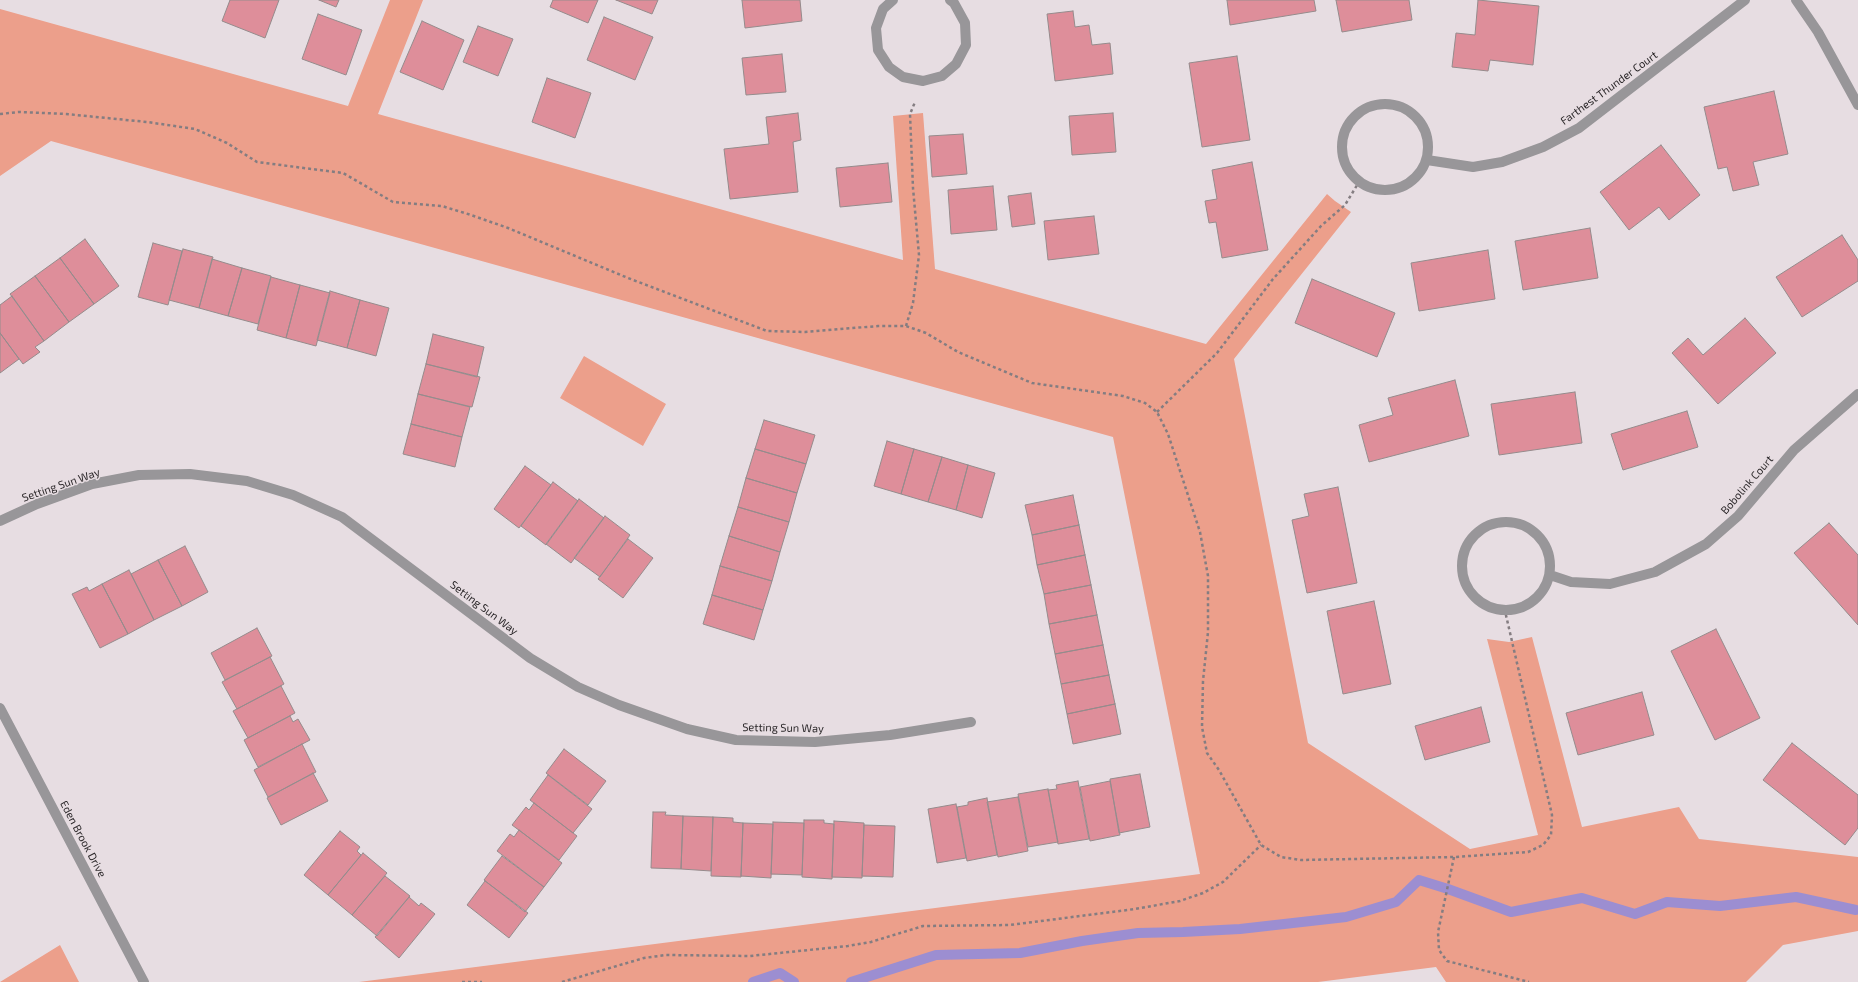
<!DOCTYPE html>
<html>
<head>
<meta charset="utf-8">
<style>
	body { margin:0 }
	canvas { display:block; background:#e7dde2 }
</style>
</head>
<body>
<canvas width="1858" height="982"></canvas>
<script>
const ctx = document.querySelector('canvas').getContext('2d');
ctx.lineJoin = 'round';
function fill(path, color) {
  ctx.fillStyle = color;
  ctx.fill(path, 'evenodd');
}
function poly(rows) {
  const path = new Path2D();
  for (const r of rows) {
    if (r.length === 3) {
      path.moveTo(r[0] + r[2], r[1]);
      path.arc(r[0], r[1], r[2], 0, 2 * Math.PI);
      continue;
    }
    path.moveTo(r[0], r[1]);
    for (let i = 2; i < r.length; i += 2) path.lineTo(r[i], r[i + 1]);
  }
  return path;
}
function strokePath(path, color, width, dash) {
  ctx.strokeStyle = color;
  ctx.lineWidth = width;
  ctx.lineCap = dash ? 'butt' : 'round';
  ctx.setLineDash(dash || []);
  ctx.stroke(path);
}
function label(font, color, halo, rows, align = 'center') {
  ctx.font = font + ' "Exo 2",sans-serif';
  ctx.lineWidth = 3;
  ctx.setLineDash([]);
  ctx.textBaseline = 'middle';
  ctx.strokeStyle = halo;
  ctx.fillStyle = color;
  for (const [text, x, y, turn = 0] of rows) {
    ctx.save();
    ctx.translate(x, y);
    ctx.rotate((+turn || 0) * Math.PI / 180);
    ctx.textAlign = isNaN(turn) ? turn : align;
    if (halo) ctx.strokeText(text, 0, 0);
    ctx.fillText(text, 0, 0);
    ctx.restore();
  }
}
fill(poly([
	[390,0,423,0,378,114,903,260,893,116,923,113,935,269,1206,344,1327,194,1335,201,1351,212,1234,359,1308,743,1470,849,1538,835,1487,639,1509,642,1532,637,1582,827,1679,807,1699,839,1858,857,1858,931,1783,945,1746,982,1446,982,1436,967,1318,982,359,982,1200,874,1113,437,51,141,0,176,0,9,348,106],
	[584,356,666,404,643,446,560,398],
	[60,945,79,982,0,982]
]), '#ec9f8b');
strokePath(poly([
	[753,982,780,973,794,982],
	[851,982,936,955,1020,953,1082,941,1138,933,1183,932,1240,929,1346,917,1396,902,1419,880,1448,889,1511,912,1582,898,1635,914,1667,902,1720,906,1796,897,1856,910]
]), '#9c8ed1', 10);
const building = poly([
	[230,0,279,0,265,38,222,21,230,0],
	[319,0,339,0,336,7,319,0],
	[553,0,598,0,588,23,550,7,553,0],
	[616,0,658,0,652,14,616,0],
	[742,0,800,0,802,21,745,28,742,0],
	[1227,0,1314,0,1316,11,1230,25,1227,0],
	[1336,0,1409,0,1412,20,1342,32,1336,0],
	[1478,0,1539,6,1533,65,1490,60,1488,71,1452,67,1456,33,1475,35,1478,0],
	[1073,11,1075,27,1089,25,1092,45,1110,43,1113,74,1055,81,1047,14,1073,11],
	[318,14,362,30,346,75,302,59,318,14],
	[604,17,653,37,635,80,587,60,604,17],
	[422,21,464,40,443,90,400,72,422,21],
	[478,26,513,39,498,76,463,62,478,26],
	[782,54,786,92,746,95,742,58,782,54],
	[1237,56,1250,140,1202,147,1189,63,1237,56],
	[547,78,591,93,575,138,532,122,547,78],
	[1774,91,1788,154,1753,162,1759,185,1733,191,1727,167,1718,169,1704,107,1774,91],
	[798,113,801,140,793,142,798,192,730,199,724,149,769,144,766,117,798,113],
	[1113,113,1116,152,1072,155,1069,116,1113,113],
	[963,134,967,174,932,177,929,136,963,134],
	[1661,145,1700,195,1669,220,1659,207,1629,230,1600,192,1661,145],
	[1252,162,1268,250,1222,258,1216,222,1209,223,1205,201,1217,199,1212,170,1252,162],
	[888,163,892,202,840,207,836,168,888,163],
	[993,186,997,230,951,234,948,190,993,186],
	[1031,193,1035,224,1012,227,1008,196,1031,193],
	[1094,216,1099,254,1048,260,1044,221,1094,216],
	[1590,228,1598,278,1523,290,1515,241,1590,228],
	[1842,235,1858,260,1858,281,1802,317,1776,277,1842,235],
	[85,239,119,286,94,304,60,258,85,239],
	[153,243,182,251,168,305,138,297,153,243],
	[183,249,213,257,199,308,169,300,183,249],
	[1488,250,1495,299,1419,311,1411,263,1488,250],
	[60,258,94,304,69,322,35,276,60,258],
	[212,259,242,268,228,316,199,308,212,259],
	[242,268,271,276,258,324,228,316,242,268],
	[35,276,69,322,44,341,10,294,35,276],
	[271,277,300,285,286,338,257,330,271,277],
	[1312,279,1395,313,1377,357,1295,323,1312,279],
	[300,285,330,293,316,346,286,338,300,285],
	[330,291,360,300,347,348,317,340,330,291],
	[12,296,44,341,35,347,40,352,23,364,0,333,0,305,12,296],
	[360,300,389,308,376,356,347,348,360,300],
	[1745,318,1776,353,1718,404,1672,353,1688,338,1703,355,1745,318],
	[0,333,19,359,0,373,0,333],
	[433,334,484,347,477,377,426,364,433,334],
	[426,364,480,377,472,407,418,394,426,364],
	[1455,380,1469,436,1369,462,1359,425,1393,415,1388,398,1455,380],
	[1575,392,1582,443,1499,455,1491,404,1575,392],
	[418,394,470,407,462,437,411,424,418,394],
	[1687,411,1698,447,1623,470,1611,434,1687,411],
	[764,420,815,435,806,464,755,449,764,420],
	[411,424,462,437,455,467,403,454,411,424],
	[887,441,914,449,901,494,874,486,887,441],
	[755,449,806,464,797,493,746,478,755,449],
	[914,449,942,457,928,502,901,494,914,449],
	[942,457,968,465,956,510,928,502,942,457],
	[968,465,995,473,982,518,956,510,968,465],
	[525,466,551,485,519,528,494,509,525,466],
	[746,478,797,493,789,522,738,507,746,478],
	[553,482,578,501,546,545,521,526,553,482],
	[1338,487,1357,583,1307,593,1292,520,1309,516,1304,494,1338,487],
	[1073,495,1079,525,1032,535,1025,505,1073,495],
	[579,499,604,518,571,563,546,544,579,499],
	[738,507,789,522,780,552,729,536,738,507],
	[605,516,630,535,600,577,574,558,605,516],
	[1829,523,1858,555,1858,625,1794,553,1829,523],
	[1079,525,1085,555,1037,565,1032,535,1079,525],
	[729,536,780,552,772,581,720,566,729,536],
	[628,539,653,558,623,598,598,579,628,539],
	[185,546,208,592,182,606,158,560,185,546],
	[1085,555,1091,585,1044,594,1037,565,1085,555],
	[158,560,182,606,154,620,131,574,158,560],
	[720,566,772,581,763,610,712,595,720,566],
	[129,570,154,620,128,634,102,584,129,570],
	[102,584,128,634,100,648,72,594,87,587,89,591,102,584],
	[1091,585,1097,615,1049,624,1044,594,1091,585],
	[712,595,763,610,754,640,703,624,712,595],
	[1374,601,1391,684,1343,694,1327,611,1374,601],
	[1097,615,1103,645,1055,654,1049,624,1097,615],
	[257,628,272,656,225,680,211,653,257,628],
	[1716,629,1760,718,1715,740,1671,651,1716,629],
	[1103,645,1109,675,1061,684,1055,654,1103,645],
	[270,657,284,684,237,709,222,682,270,657],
	[1109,675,1115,704,1067,714,1061,684,1109,675],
	[281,686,295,713,248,738,233,711,281,686],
	[1642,692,1654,735,1578,755,1566,713,1642,692],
	[1115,704,1121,734,1073,744,1067,714,1115,704],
	[1481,707,1490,742,1425,760,1415,726,1481,707],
	[290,716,293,722,298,719,310,740,258,767,244,740,290,716],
	[1792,743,1858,795,1858,828,1845,845,1763,780,1792,743],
	[302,744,316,772,268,797,254,770,302,744],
	[564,749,606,781,588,805,546,773,564,749],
	[313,773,328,801,281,825,267,798,313,773],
	[1140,774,1150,827,1119,833,1110,779,1140,774],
	[548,775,592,809,573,833,530,800,548,775],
	[1078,781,1089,839,1058,844,1048,790,1057,789,1056,785,1078,781],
	[1110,781,1120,835,1090,841,1080,787,1110,781],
	[1048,789,1058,842,1028,847,1018,794,1048,789],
	[1018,797,1028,851,998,857,987,802,1018,797],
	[987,798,997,855,967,861,957,807,968,805,968,802,987,798],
	[534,803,577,836,559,860,512,825,526,807,529,810,534,803],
	[956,804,966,858,937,863,928,809,956,804],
	[653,812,666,812,665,815,683,816,681,869,651,868,653,812],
	[683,816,713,817,711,871,681,869,683,816],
	[713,817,733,818,733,822,743,823,741,877,711,876,713,817],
	[804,820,824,820,824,823,834,824,832,879,802,877,804,820],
	[834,821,864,823,862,878,832,877,834,821],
	[773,822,804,823,802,875,771,874,773,822],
	[743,823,773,824,771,878,741,876,743,823],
	[864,825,895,826,893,877,862,876,864,825],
	[519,830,562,863,544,887,497,851,510,834,514,837,519,830],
	[340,831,360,847,357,851,361,855,328,895,304,875,340,831],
	[363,853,387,873,352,915,328,895,363,853],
	[502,856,544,887,525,912,484,880,502,856],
	[385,876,410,896,377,936,352,915,385,876],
	[485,881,528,913,509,938,467,905,485,881],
	[409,897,419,906,421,903,435,914,399,958,375,937,409,897]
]);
fill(building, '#de8e9a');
strokePath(building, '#958b8c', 1);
strokePath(poly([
	[0,114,19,112,66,114,147,122,195,129,227,143,257,162,343,173,393,202,442,206,471,215,508,228,628,278,767,331,805,332,878,326,906,326,926,333,958,352,1032,383,1123,396,1145,403,1157,412,1168,434,1200,532,1208,576,1208,632,1203,681,1202,727,1207,753,1219,770,1261,845,1281,857,1301,860,1455,857,1528,852,1543,845,1551,835,1552,815,1505,611],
	[906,326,913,303,919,255,913,188,910,114,915,102],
	[1157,412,1217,353,1273,279,1321,226,1345,205,1359,182],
	[1454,857,1438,932,1439,950,1447,961,1529,982],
	[462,982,482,982],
	[562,982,644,958,666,955,750,956,848,946,871,942,923,926,1010,925,1135,909,1180,901,1203,893,1223,882,1261,845]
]), '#847d81', 2.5, [3, 3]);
strokePath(poly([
	[893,0,883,9,876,28,878,50,889,67,903,77,923,81,942,76,956,64,966,45,965,23,954,3,950,0],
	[1796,0,1818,32,1858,105],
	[1385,147,43],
	[1427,160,1473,167,1502,162,1543,147,1579,128,1745,0],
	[0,521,37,504,92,484,139,475,190,474,247,481,293,495,342,517,530,658,578,687,619,705,687,729,736,740,815,742,890,735,971,722],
	[1506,566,44],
	[1550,575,1571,582,1610,584,1655,572,1706,544,1738,516,1794,450,1858,394],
	[0,708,144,982]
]), '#989699', 10);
label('11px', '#2c282a', '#e7dde2', [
	["Farthest Thunder Court",1609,88,-36],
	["Setting Sun Way",61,485,-19],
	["Bobolink Court",1747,485,-49],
	["Setting Sun Way",484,608,37],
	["Setting Sun Way",783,728,1],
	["Eden Brook Drive",83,839,62]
]);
</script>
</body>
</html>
